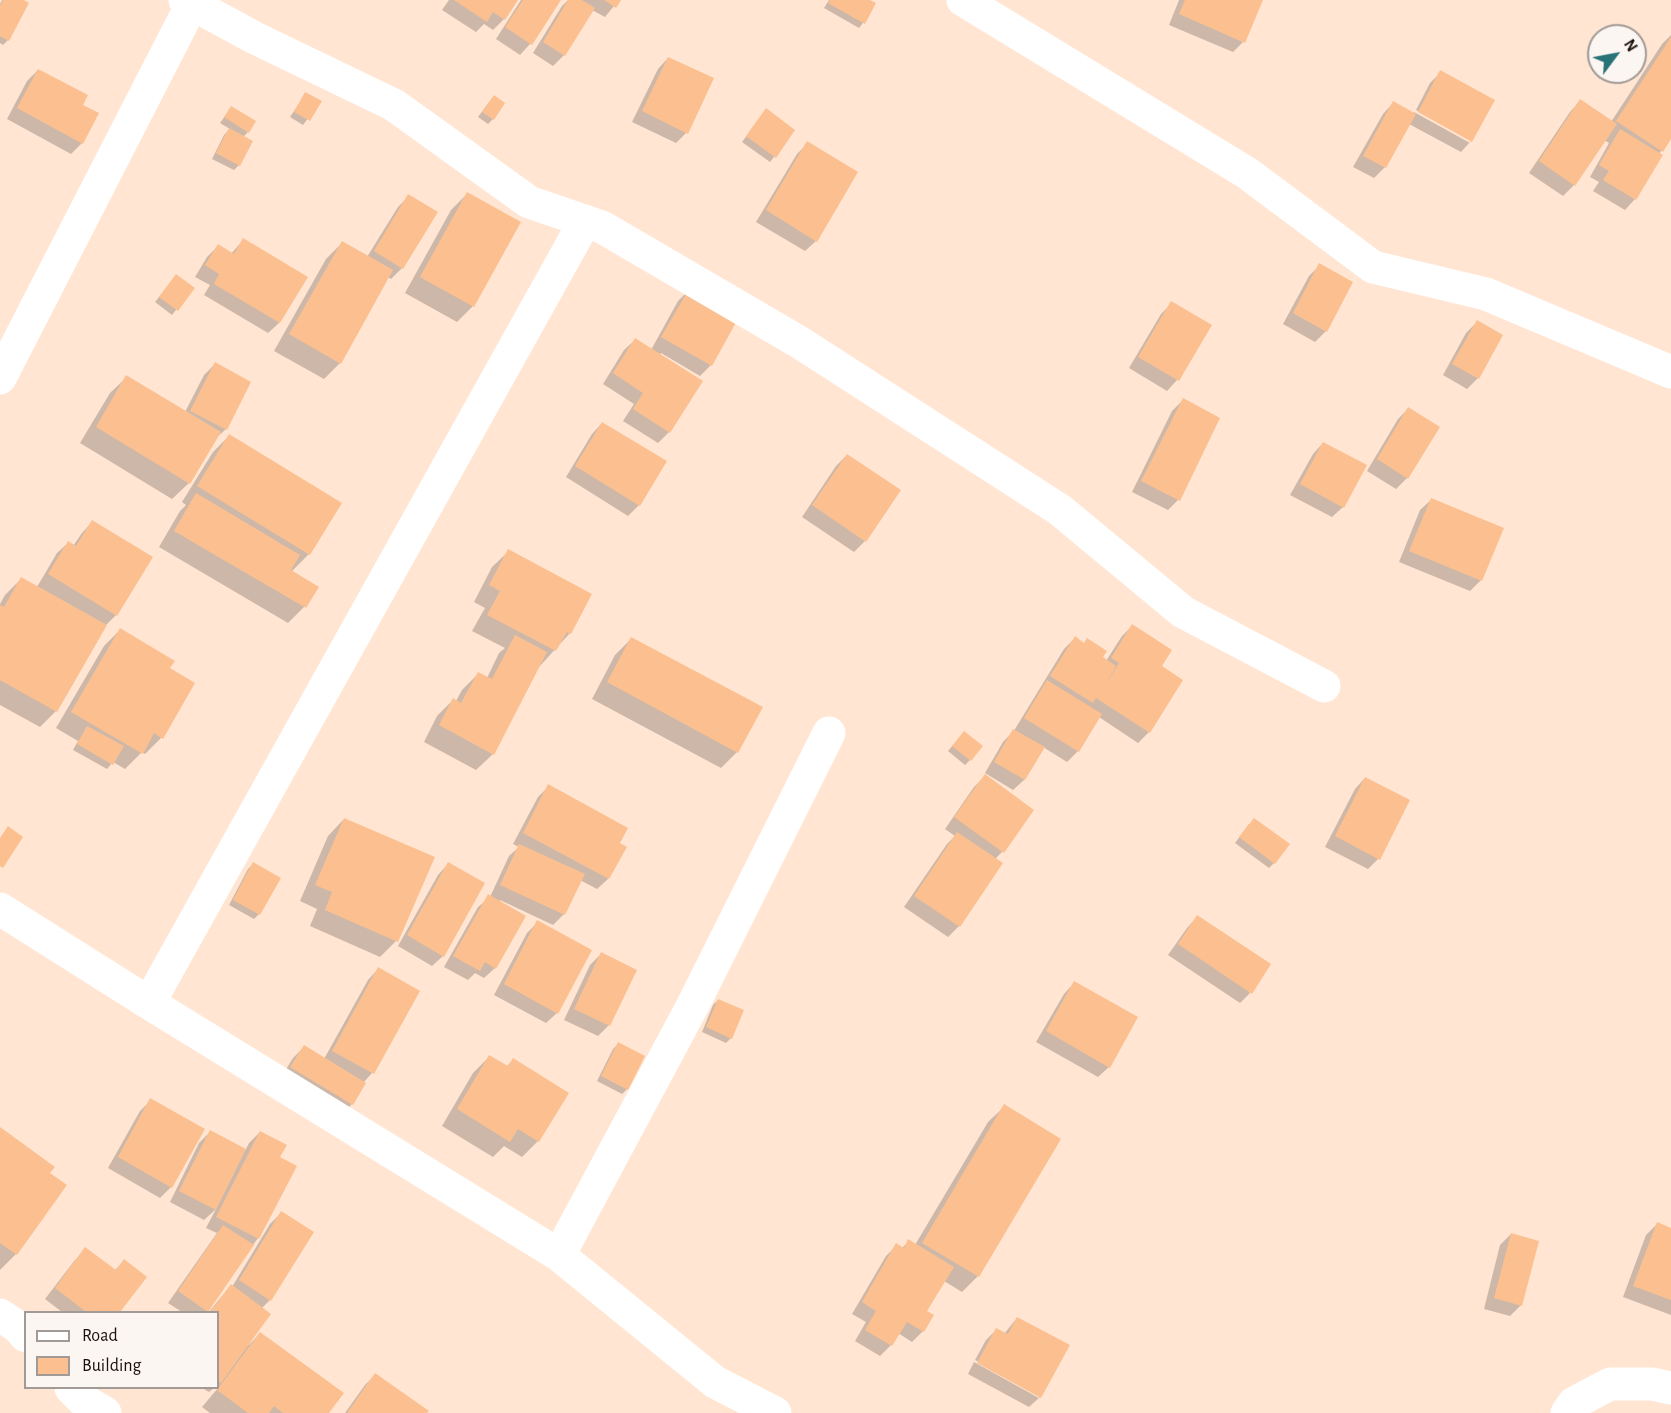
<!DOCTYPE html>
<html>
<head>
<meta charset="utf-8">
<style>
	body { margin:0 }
	#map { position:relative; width:1671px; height:1413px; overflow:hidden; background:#ffe5d2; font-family:"Alegreya Sans",sans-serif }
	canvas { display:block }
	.legend { position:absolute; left:24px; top:1311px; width:195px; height:78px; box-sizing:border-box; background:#fcf6f3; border:2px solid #a19a96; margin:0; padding:8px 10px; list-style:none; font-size:18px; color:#19110a }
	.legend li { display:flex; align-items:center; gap:12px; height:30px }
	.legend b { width:30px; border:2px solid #a19a96 }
	.north { position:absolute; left:1587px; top:24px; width:60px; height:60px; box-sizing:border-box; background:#fcf6f3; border:2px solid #a19a96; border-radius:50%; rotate:58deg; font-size:16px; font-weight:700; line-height:24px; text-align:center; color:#19110a }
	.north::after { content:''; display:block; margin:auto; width:21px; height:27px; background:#297378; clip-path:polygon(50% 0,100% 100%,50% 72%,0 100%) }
</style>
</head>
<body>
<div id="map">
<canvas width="1671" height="1413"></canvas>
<ul class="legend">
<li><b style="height:8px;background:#fff"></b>Road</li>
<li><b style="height:16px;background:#fcc090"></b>Building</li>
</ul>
<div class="north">N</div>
</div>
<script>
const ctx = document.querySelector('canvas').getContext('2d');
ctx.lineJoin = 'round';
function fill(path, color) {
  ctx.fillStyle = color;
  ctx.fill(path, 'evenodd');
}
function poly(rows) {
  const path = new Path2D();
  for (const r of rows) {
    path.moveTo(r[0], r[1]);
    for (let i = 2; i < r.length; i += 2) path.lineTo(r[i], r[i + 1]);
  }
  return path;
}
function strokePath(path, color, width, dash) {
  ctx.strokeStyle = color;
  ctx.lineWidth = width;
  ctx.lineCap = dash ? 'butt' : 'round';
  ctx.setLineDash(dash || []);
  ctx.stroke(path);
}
fill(poly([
	[2,0,21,0,8,40,3,45,0,43,0,4],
	[449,0,516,0,504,19,493,30,484,24,476,32,442,10],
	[521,0,559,0,530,44,520,55,496,39],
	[568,0,619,0,605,17,592,10,564,55,553,66,533,53,562,6],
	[829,0,867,0,863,23,859,28,824,8],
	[1179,0,1261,0,1243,42,1233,52,1169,25],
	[1671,35,1671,136,1659,154,1635,199,1625,210,1593,191,1599,182,1590,177,1609,143,1604,140,1574,185,1563,196,1529,173,1570,112,1580,101,1611,122,1662,44],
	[668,58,686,133,676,143,632,122,658,69],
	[38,70,81,106,82,143,71,154,7,119,27,81],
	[1441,72,1471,141,1461,152,1409,124,1385,167,1374,178,1353,167,1383,114,1393,103,1413,114,1414,112,1470,143,1470,139,1416,110,1430,83],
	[306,93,320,102,303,125,290,117],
	[489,102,493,119,488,124,478,117],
	[231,108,248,132,243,137,239,165,234,170,212,159,224,135,230,129,220,123],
	[766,110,774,157,770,162,742,142],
	[808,143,816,241,805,251,756,222,797,154],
	[467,194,473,306,457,322,405,293,451,210],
	[409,196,402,268,391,279,388,277,340,363,324,379,274,351,326,259,342,243,367,257,398,207],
	[243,240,306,278,279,323,268,333,204,295,210,285,195,277,207,257,218,246,231,254],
	[1320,265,1326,331,1315,342,1283,324,1309,276],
	[172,281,193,288,172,315,155,302],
	[689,290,711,365,700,376,661,353,660,355,669,432,658,443,623,421,634,404,603,384,624,350,635,340,651,350,678,301],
	[1172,303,1210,326,1177,380,1167,391,1129,368,1161,314],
	[1477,322,1478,378,1467,389,1443,375,1466,333],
	[215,364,226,429,214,440,189,483,172,499,80,443,110,393,127,377,185,412,204,375],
	[1183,400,1178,500,1168,510,1132,492,1172,411],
	[1408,409,1438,427,1407,478,1396,489,1367,471,1398,419],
	[602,423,639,505,628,516,566,477,592,434],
	[229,436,309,554,291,572,317,587,304,607,288,623,159,547,180,511,186,505,182,502,213,452],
	[1323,443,1343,507,1332,517,1290,495,1313,454],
	[847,455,899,491,865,541,854,552,802,517,836,466],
	[1431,500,1481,580,1470,591,1399,562,1420,510],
	[92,522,116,615,105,626,56,711,40,727,0,705,0,604,5,595,21,579,37,587,57,553,68,543,73,546,82,533],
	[509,551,570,633,539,667,493,754,476,770,424,742,437,716,453,700,456,701,462,690,478,674,487,678,499,653,505,648,472,631,485,608,474,602,492,567],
	[1132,626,1160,667,1149,732,1138,743,1099,717,1078,751,1067,762,1043,747,1024,780,1013,790,985,773,1003,742,1015,729,1064,649,1075,638,1106,661,1122,636],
	[120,630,168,668,161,738,145,754,142,752,125,769,113,762,107,769,73,750,78,741,56,728,104,646],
	[631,639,737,752,721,768,592,699,615,655],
	[959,738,970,760,965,765,948,751],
	[985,776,1002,852,995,859,959,926,948,937,904,907,947,844,955,836,945,829,974,787],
	[1365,778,1378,859,1368,869,1325,847,1355,789],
	[549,786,625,848,608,879,597,889,580,880,564,914,553,925,500,900,495,968,484,978,475,973,468,980,444,967,478,907,490,897,509,856,519,847,513,844,538,797],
	[344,819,396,941,380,957,310,926,317,909,300,901,328,836],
	[1249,824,1274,863,1269,868,1235,843],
	[253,864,259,914,254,919,229,905,248,869],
	[448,864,443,956,432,966,398,946,438,875],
	[1197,917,1250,993,1240,1003,1168,955,1187,928],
	[538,922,557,1013,546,1023,494,995,527,933],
	[601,954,609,1025,598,1036,564,1020,590,965],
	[378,969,418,992,372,1073,363,1083,352,1104,341,1115,280,1079,293,1058,304,1047,324,1059,368,980],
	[1074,983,1109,1067,1098,1077,1036,1042,1064,994],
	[718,1000,731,1038,726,1043,702,1032,713,1005],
	[618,1044,627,1089,622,1094,597,1081,613,1049],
	[489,1057,506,1067,513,1060,538,1141,522,1157,504,1146,493,1157,442,1126,473,1073],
	[151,1100,171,1187,160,1198,108,1168,140,1111],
	[1005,1106,978,1276,962,1292,944,1281,925,1312,923,1331,912,1342,898,1333,891,1345,880,1356,855,1341,866,1322,852,1314,886,1256,897,1245,902,1248,909,1241,915,1245,988,1122],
	[0,1129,48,1173,16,1254,0,1270],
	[210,1132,245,1151,249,1143,260,1132,278,1158,258,1238,206,1312,182,1312,168,1303,217,1233,206,1228,216,1209,204,1220,170,1202,199,1143],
	[281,1213,270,1300,262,1308,247,1344,249,1345,260,1333,327,1413,210,1413,202,1407,218,1388,218,1312,209,1312,221,1297,232,1287,270,1224],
	[1657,1224,1671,1229,1671,1315,1623,1297,1646,1235],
	[1511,1234,1521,1305,1510,1316,1484,1309,1500,1245],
	[86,1249,114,1271,124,1261,145,1277,118,1312,62,1312,45,1299,75,1260],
	[1017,1318,1040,1397,1029,1407,968,1374,974,1362,1039,1398,1039,1395,975,1360,986,1340,996,1330,1004,1334],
	[375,1375,425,1413,345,1413,365,1385],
	[202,1388,214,1388,209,1392]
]), '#0003');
fill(poly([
	[3,0,24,0,29,3,9,41,0,36,0,6],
	[454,0,518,0,505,20,493,12,487,22],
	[523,0,561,0,532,45,505,27],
	[568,0,582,0,595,8,565,56,543,42],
	[604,0,621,0,616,8],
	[830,0,870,0,876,3,865,24,828,3],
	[1185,0,1263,0,1245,43,1179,14],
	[1671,37,1671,139,1663,152,1616,121],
	[668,57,714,78,688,134,642,111],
	[38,69,88,95,83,105,99,113,83,144,17,108],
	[1440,70,1495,100,1472,142,1418,112],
	[305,92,322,101,310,121,294,112],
	[494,95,505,103,494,120,482,112],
	[1580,99,1617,124,1575,186,1539,161],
	[1393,101,1416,114,1386,168,1363,156],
	[231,106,256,121,249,133,224,117],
	[766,108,795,130,776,158,746,136],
	[229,128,253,141,240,166,216,153],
	[1620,129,1663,155,1636,200,1603,180,1609,171,1599,165],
	[807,141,858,172,817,242,766,210],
	[467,192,521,222,474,307,420,277],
	[408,194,438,212,403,269,374,251],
	[243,238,308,277,280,323,214,284,219,274,205,265,218,244,234,254],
	[342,241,393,270,341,364,289,334],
	[1319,263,1353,282,1327,332,1293,313],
	[176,274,195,288,178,311,159,297],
	[689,289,739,317,712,366,661,337],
	[1171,301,1212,325,1179,381,1138,357],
	[1477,320,1503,335,1479,379,1452,364],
	[635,338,703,381,670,433,633,409,643,393,613,373],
	[215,362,251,382,227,430,190,411],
	[126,375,221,432,190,484,96,427],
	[1183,398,1220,418,1180,501,1141,481],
	[1408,407,1440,427,1408,479,1377,459],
	[602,422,667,461,640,506,575,466],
	[229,434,342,503,310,555,197,486],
	[1323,442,1367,465,1344,508,1300,484],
	[847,454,901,490,866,542,812,505],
	[196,493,300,555,291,570,319,587,306,608,174,531],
	[1431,498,1504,528,1482,581,1409,551],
	[92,520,153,557,117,616,48,574,68,541,76,546],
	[508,549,592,594,571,634,567,632,556,651,487,615,500,591,489,585],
	[21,577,107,625,57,712,0,680,0,605,4,607],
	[1132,624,1172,650,1162,666,1183,680,1150,733,1096,698,1093,703,1050,676,1075,636,1084,643,1087,638,1107,651,1103,657,1116,666,1105,685,1119,663,1111,658],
	[120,628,175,661,170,668,195,683,163,739,154,733,143,754,71,712],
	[515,635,547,652,494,755,439,725,453,698,461,703,478,672,492,679],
	[631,637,763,707,738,753,607,682],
	[1047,680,1102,714,1079,752,1024,718],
	[87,726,124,746,113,765,77,744],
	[1013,729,1045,747,1025,780,994,762],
	[964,731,983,746,971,761,952,746],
	[985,774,1034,810,1004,853,954,817],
	[1365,777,1410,800,1380,860,1335,836],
	[548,784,628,828,620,843,627,847,609,879,523,833],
	[344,818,435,857,398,942,325,910,332,892,315,885],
	[1254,818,1290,844,1275,864,1239,837],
	[8,826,23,837,3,868,0,866,0,838],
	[957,832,1003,863,960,927,914,896],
	[519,844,585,874,565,915,500,885],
	[253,862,281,878,260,915,233,900],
	[448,862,485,883,444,957,407,935],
	[488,894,526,916,496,969,485,962,480,971,453,956],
	[1197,915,1271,964,1252,994,1178,944],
	[537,920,592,950,558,1014,504,984],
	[601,952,637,970,610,1026,574,1009],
	[378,967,420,991,374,1074,332,1051],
	[1074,981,1138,1017,1110,1068,1046,1031],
	[718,999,744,1010,732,1039,706,1027],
	[618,1042,645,1056,628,1090,601,1076],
	[304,1045,366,1083,353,1105,290,1067],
	[489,1055,508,1066,513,1058,569,1093,539,1142,518,1129,510,1142,457,1109],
	[150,1098,205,1129,172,1188,118,1157],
	[1004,1104,1061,1139,979,1277,922,1243],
	[0,1127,55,1167,50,1173,67,1185,17,1255,0,1243],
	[210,1130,246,1149,216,1210,179,1191],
	[260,1131,287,1145,280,1157,297,1166,259,1239,216,1217],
	[281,1211,314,1232,271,1301,239,1280],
	[1657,1222,1671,1228,1671,1300,1633,1286],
	[223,1225,254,1245,208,1312,178,1291],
	[1511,1233,1539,1241,1522,1306,1494,1298],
	[908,1239,954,1267,927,1311,934,1315,924,1332,907,1322,892,1346,865,1330,876,1311,862,1302,896,1243,904,1248],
	[85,1247,116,1270,124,1259,147,1277,120,1312,84,1312,85,1311,55,1288],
	[231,1284,271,1314,221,1383,218,1380,218,1312,210,1312],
	[1017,1317,1070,1345,1041,1398,977,1363,996,1328,1008,1334],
	[260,1332,344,1393,329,1413,283,1413,274,1406,269,1413,248,1413,217,1390],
	[375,1373,429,1411,427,1413,347,1413]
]), '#fcc090');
strokePath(poly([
	[185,0,255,38,394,105,529,202,602,227,799,342,1060,510,1183,612,1324,686],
	[963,0,1247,173,1373,267,1486,294,1671,372],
	[0,378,192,4],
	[0,909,149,1003,559,1255,715,1382,775,1413],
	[149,1003,585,221],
	[559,1255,693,1005,829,733],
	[0,1315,18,1327,26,1336],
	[71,1388,83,1400,105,1413],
	[1567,1413,1574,1403,1610,1384,1652,1384,1671,1388]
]), '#fff', 33);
</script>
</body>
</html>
